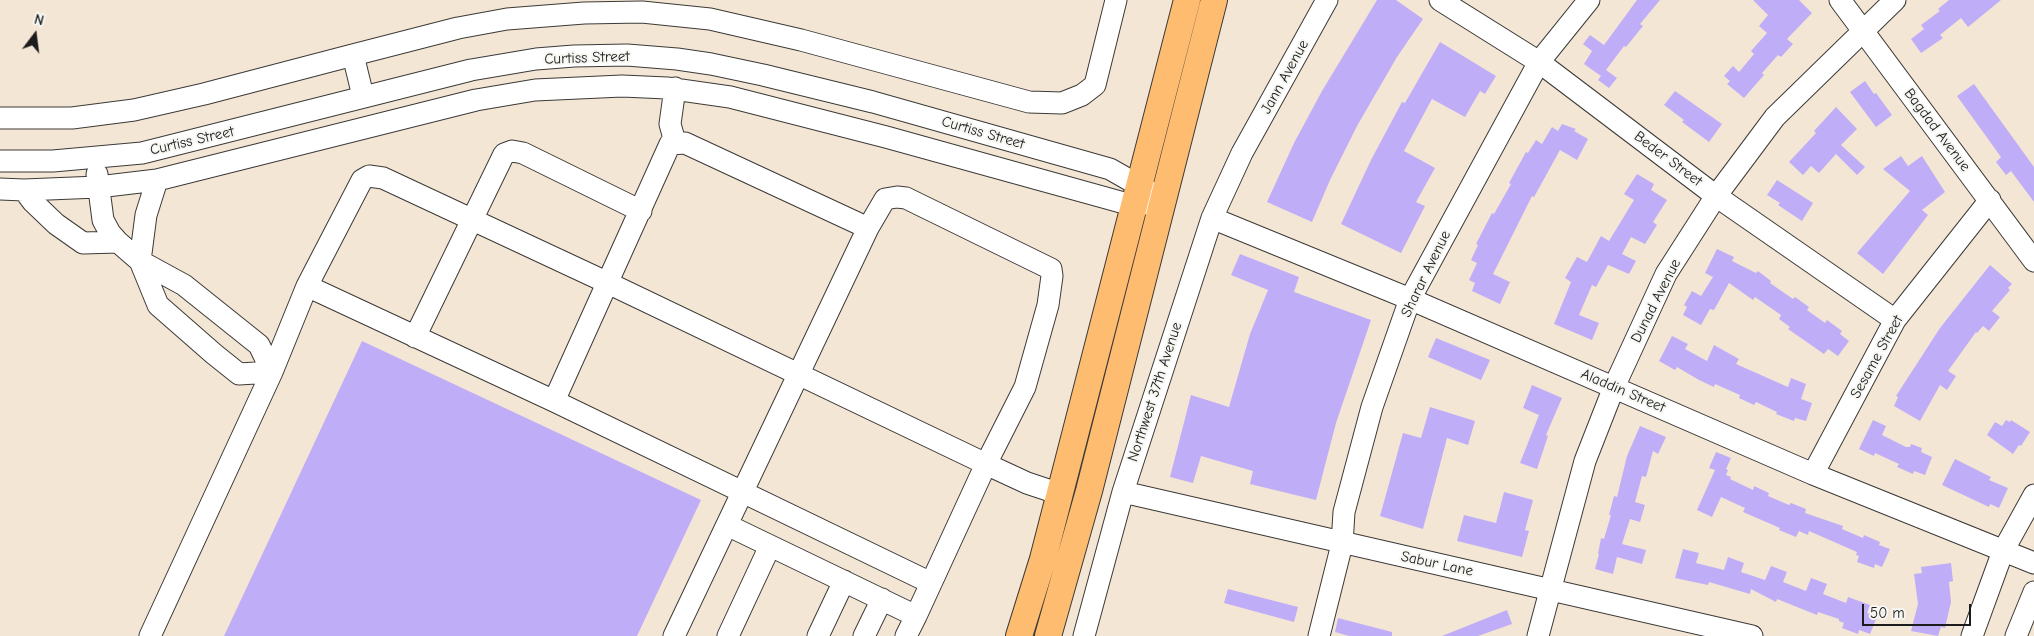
<!DOCTYPE html>
<html>
<head>
<meta charset="utf-8">
<style>
	body { margin:0 }
	#map { position:relative; width:2034px; height:636px; overflow:hidden; background:#f4e6d4; font-family:"Comic Neue",sans-serif }
	canvas { display:block }
	.north { position:absolute; left:10px; top:10px; width:50px; height:50px; -webkit-text-stroke:4px #f6f6f2; paint-order:stroke; rotate:15deg; font-size:14px; font-weight:700; line-height:20px; text-align:center; color:#1c1c1c }
	.north::after { content:''; display:block; margin:auto; width:18px; height:22px; background:#1c1c1c; clip-path:polygon(50% 0,100% 100%,50% 72%,0 100%) }
	.scale { position:absolute; left:1862px; top:604px; width:109px; height:22px; box-sizing:border-box; border:2px solid #1c1c1c; border-top:0; padding-left:6px; font-size:15px; line-height:18px; white-space:nowrap; color:#1c1c1c; -webkit-text-stroke:4px #f6f6f2; paint-order:stroke }
</style>
</head>
<body>
<div id="map">
<canvas width="2034" height="636"></canvas>
<div class="north">N</div>
<div class="scale">50 m</div>
</div>
<script>
const ctx = document.querySelector('canvas').getContext('2d');
ctx.lineJoin = 'round';
function fill(path, color) {
  ctx.fillStyle = color;
  ctx.fill(path, 'evenodd');
}
function poly(rows) {
  const path = new Path2D();
  for (const r of rows) {
    path.moveTo(r[0], r[1]);
    for (let i = 2; i < r.length; i += 2) path.lineTo(r[i], r[i + 1]);
  }
  return path;
}
function strokePath(path, color, width, dash) {
  ctx.strokeStyle = color;
  ctx.lineWidth = width;
  ctx.lineCap = dash ? 'butt' : 'round';
  ctx.setLineDash(dash || []);
  ctx.stroke(path);
}
function label(font, color, halo, rows, align = 'center') {
  ctx.font = font + ' "Comic Neue",sans-serif';
  ctx.lineWidth = 4;
  ctx.setLineDash([]);
  ctx.textBaseline = 'middle';
  ctx.strokeStyle = halo;
  ctx.fillStyle = color;
  for (const [text, x, y, turn = 0] of rows) {
    ctx.save();
    ctx.translate(x, y);
    ctx.rotate((+turn || 0) * Math.PI / 180);
    ctx.textAlign = isNaN(turn) ? turn : align;
    if (halo) ctx.strokeText(text, 0, 0);
    ctx.fillText(text, 0, 0);
    ctx.restore();
  }
}
fill(poly([
	[1377,0,1396,0,1423,19,1397,57,1357,126,1330,180,1312,222,1267,202,1294,143,1322,91],
	[1637,0,1660,0,1640,24,1643,26,1626,47,1624,46,1606,70,1617,78,1609,88,1598,80,1601,76,1584,64,1592,51,1583,44,1590,35,1604,45],
	[1753,0,1799,0,1812,13,1787,39,1793,44,1781,57,1778,55,1762,73,1764,75,1744,98,1727,84,1730,81,1724,76,1733,66,1739,72,1754,54,1751,51,1767,33,1759,26,1768,15],
	[1949,0,2001,0,1968,27,1961,18,1940,35,1943,38,1921,53,1911,39,1924,29,1921,25,1940,11,1938,9],
	[1440,42,1496,76,1485,94,1480,91,1465,117,1432,99,1404,151,1435,168,1416,202,1425,206,1401,253,1341,224,1371,160,1402,102,1405,103],
	[1865,81,1874,94,1876,93,1892,115,1876,127,1850,92],
	[1974,84,2034,167,2034,202,2011,171,2006,175,1996,162,2001,157,1957,96],
	[1675,91,1722,124,1709,142,1682,122,1684,120,1664,105],
	[1836,107,1857,129,1841,145,1865,167,1857,175,1836,154,1819,173,1811,166,1803,175,1789,162,1816,133,1814,131],
	[1562,124,1576,129,1574,131,1588,139,1577,160,1560,150,1534,197,1532,196,1493,274,1510,282,1500,304,1472,291,1475,283,1469,280,1477,263,1471,260,1478,245,1476,244,1492,213,1494,214,1511,184,1509,183,1526,152,1528,153,1536,140,1542,144,1552,127,1558,131],
	[1901,156,1908,166,1922,156,1945,192,1922,210,1928,215,1883,274,1857,253,1910,191,1883,169],
	[1637,174,1654,184,1651,190,1667,200,1653,222,1657,225,1645,244,1631,237,1622,254,1636,261,1629,274,1608,265,1596,287,1592,285,1579,315,1599,323,1592,340,1554,324,1571,282,1565,278,1577,257,1587,262,1601,236,1609,241,1634,200,1624,194],
	[1777,180,1813,203,1802,221,1778,205,1780,203,1767,195],
	[1717,249,1734,257,1732,261,1756,273,1758,271,1771,281,1770,283,1793,299,1795,297,1809,307,1807,310,1825,323,1827,320,1842,331,1840,334,1849,341,1838,356,1828,349,1824,354,1788,329,1790,327,1779,319,1781,315,1755,297,1753,300,1729,283,1714,310,1710,309,1701,325,1683,315,1687,307,1684,305,1692,291,1701,296,1713,277,1705,273],
	[1240,254,1299,277,1294,292,1371,320,1336,423,1316,500,1250,484,1253,471,1201,456,1193,483,1170,477,1191,395,1229,407,1250,334,1268,290,1231,275],
	[1990,265,2012,284,2008,288,2010,290,1992,311,2000,317,1989,331,1983,326,1977,333,1976,332,1948,371,1956,376,1947,390,1940,385,1920,421,1894,406,1898,397,1896,396,1940,328],
	[1672,336,1688,344,1685,349,1707,361,1714,345,1739,359,1736,364,1788,387,1791,378,1806,384,1801,399,1812,403,1806,421,1795,418,1794,421,1776,414,1777,412,1756,402,1754,405,1739,398,1740,395,1715,384,1714,387,1699,380,1677,367,1675,370,1659,361],
	[1436,338,1490,360,1481,380,1428,357],
	[362,341,701,500,637,636,224,636],
	[1532,385,1562,398,1546,435,1548,436,1537,469,1520,463,1539,415,1523,408],
	[1430,407,1475,421,1468,445,1447,438,1423,529,1380,516,1403,433,1421,438],
	[1873,420,1886,426,1882,435,1906,447,1910,447,1911,444,1922,448,1921,452,1932,457,1925,475,1914,471,1913,474,1897,467,1899,464,1875,453,1874,456,1859,449],
	[2006,420,2010,422,2011,420,2030,432,2021,446,2019,445,2013,454,1987,435,1995,422,2002,426],
	[1640,426,1666,437,1658,454,1653,451,1646,477,1642,476,1635,502,1645,505,1640,522,1630,519,1622,544,1646,550,1642,564,1617,557,1613,574,1595,569,1599,554,1598,554,1601,538,1604,539,1611,515,1609,515,1614,496,1617,497,1627,456],
	[1716,452,1731,458,1726,469,1728,470,1726,475,1731,477,1730,479,1753,490,1754,486,1769,493,1768,496,1789,505,1791,503,1806,509,1805,513,1843,526,1842,529,1863,538,1864,535,1880,542,1879,545,1890,549,1882,567,1875,564,1874,568,1857,562,1859,556,1856,555,1857,552,1809,531,1808,535,1799,531,1796,537,1779,530,1780,528,1743,512,1745,508,1721,497,1712,517,1697,510,1715,470,1709,468],
	[1955,459,1991,477,1989,480,2008,488,1999,508,1990,504,1989,507,1942,485],
	[1504,492,1533,500,1525,530,1529,531,1522,557,1457,541,1464,515,1496,523],
	[1683,549,1699,553,1696,563,1724,570,1728,557,1744,563,1741,572,1765,580,1771,566,1787,572,1783,582,1806,591,1811,578,1827,584,1823,594,1846,603,1848,597,1870,605,1867,613,1877,617,1870,634,1859,630,1858,634,1842,628,1844,623,1839,621,1839,619,1818,612,1817,615,1777,599,1776,602,1751,589,1750,594,1709,582,1708,585,1675,578],
	[1951,563,1953,581,1949,582,1951,602,1945,628,1941,627,1938,636,1911,631,1918,604,1914,574,1922,573,1921,567],
	[1228,589,1298,607,1294,622,1224,603],
	[1507,610,1512,624,1478,636,1442,636],
	[1338,618,1392,632,1392,636,1349,636,1335,632]
]), '#c0adf7');
const minor = poly([
	[1440,0,1539,62,1716,196,1895,320],
	[1840,0,2034,261],
	[353,55,458,28,507,19,584,13,642,12,710,19,801,40,1029,102,1062,103,1082,95,1095,85,1116,0],
	[0,118,72,118,134,110,204,94,353,55,363,96],
	[675,142,670,124,675,88],
	[0,161,53,161,142,153,471,70,536,59,574,56,627,55,677,59,711,64,763,75,873,102,1110,169,1152,193],
	[97,174,103,220,110,233,118,242,140,261,184,285,259,345,272,372,239,374,214,354,158,305,140,261,146,215,157,180],
	[0,189,24,190,98,187,157,180,476,100,535,90,622,86,667,88,730,97,886,137,1135,206,1148,203],
	[24,190,33,202,56,224,83,243,118,242],
	[1212,218,1410,299,1813,474,2034,563],
	[307,286,554,401,931,583],
	[415,337,504,154,512,151,523,153,641,211],
	[554,401,670,144,685,143,868,228],
	[1813,474,1895,320,1990,200],
	[1123,492,1752,636],
	[150,636,272,372,307,286,362,180,369,176,383,178,608,283,986,464,916,616,727,525],
	[674,636,868,228,885,199,897,197,906,198,1051,269,1052,276,1048,305,1025,387,986,464,1027,483,1060,494],
	[728,636,770,546],
	[818,636,844,581],
	[864,636,882,599],
	[906,636,916,616],
	[1084,636,1123,492,1212,218,1242,153,1327,0],
	[1319,636,1342,544,1344,512,1372,407,1410,299,1539,62,1589,0],
	[1538,636,1585,461,1614,387,1666,274,1716,196,1775,117,1895,0],
	[1972,636,2003,551,2034,495],
	[2016,636,2034,592]
]);
const major = poly([
	[1019,636,1043,559,1187,0],
	[1048,636,1089,491,1214,0]
]);
strokePath(minor, '#3c3a38', 23);
strokePath(major, '#3c3a38', 28);
strokePath(minor, '#fff', 21);
strokePath(major, '#febc70', 26);
label('15px', '#1c1c1c', '#f6f6f2', [
	["Curtiss Street",587,58,-2],
	["Jann Avenue",1285,77,-61],
	["Bagdad Avenue",1937,130,53],
	["Curtiss Street",983,133,16],
	["Curtiss Street",192,141,-13],
	["Beder Street",1668,159,37],
	["Sharar Avenue",1426,274,-64],
	["Dunad Avenue",1656,301,-63],
	["Sesame Street",1877,357,-61],
	["Aladdin Street",1623,391,23],
	["Northwest 37th Avenue",1155,392,-72],
	["Sabur Lane",1437,564,12]
]);
</script>
</body>
</html>
